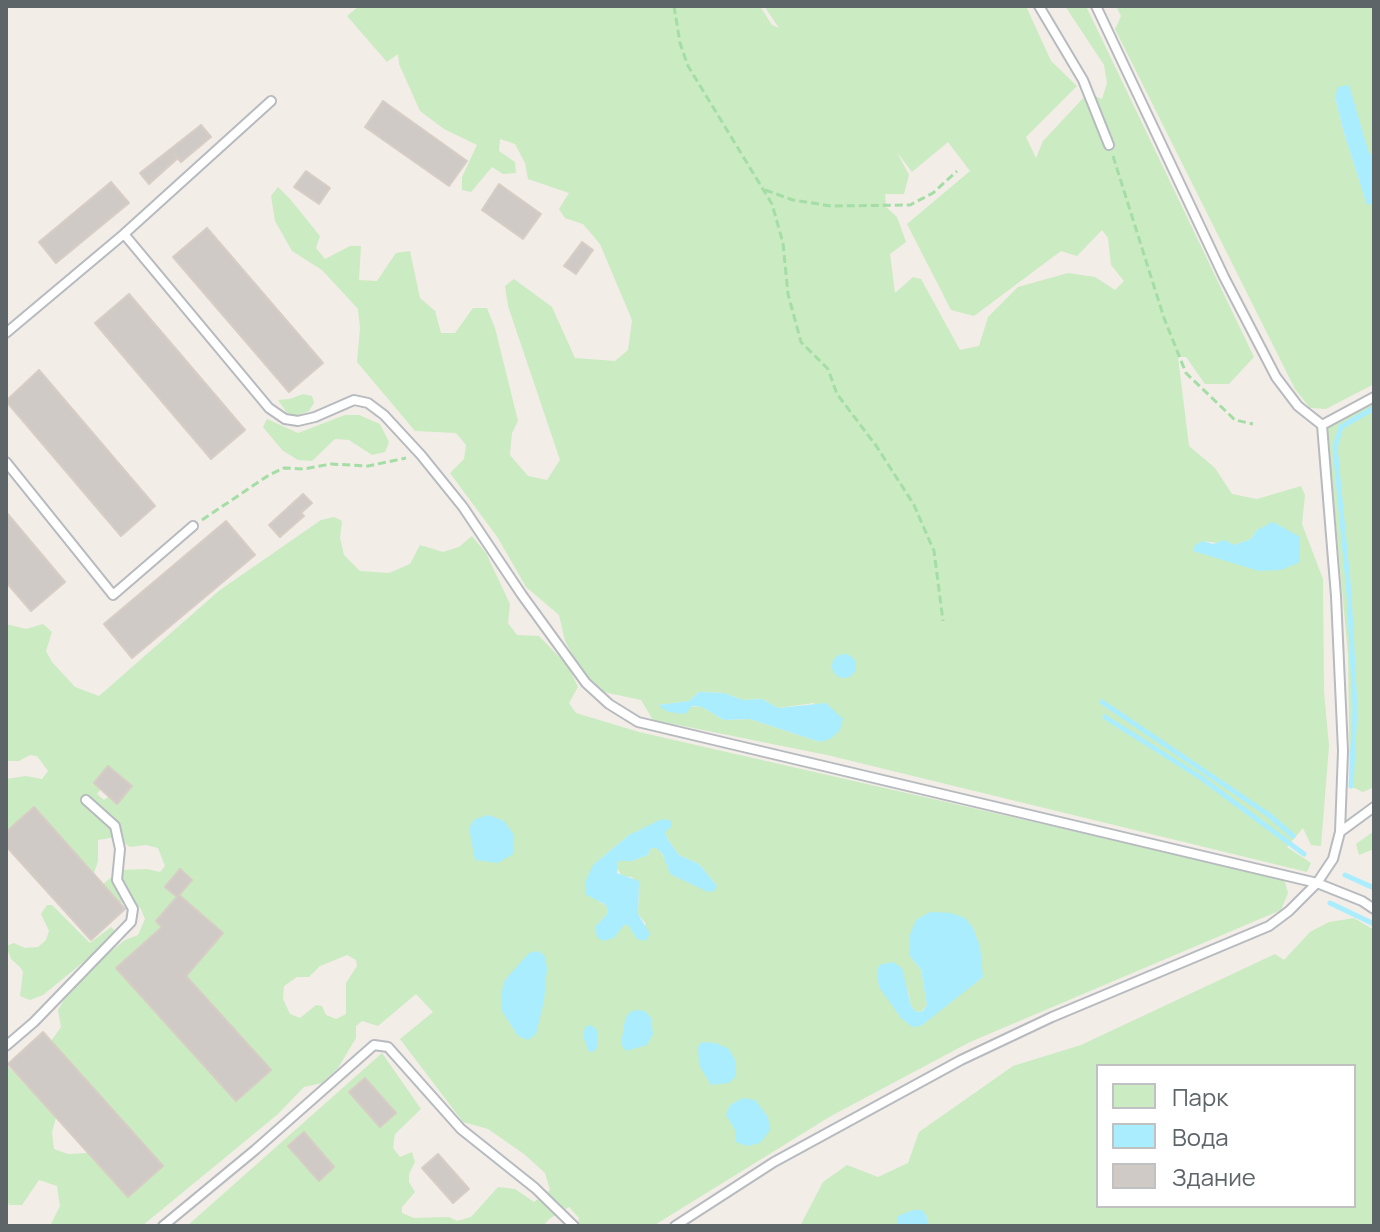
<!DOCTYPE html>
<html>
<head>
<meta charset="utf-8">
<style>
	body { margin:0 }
	#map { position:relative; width:1380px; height:1232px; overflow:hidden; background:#f2ede7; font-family:Manrope,sans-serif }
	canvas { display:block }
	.frame { position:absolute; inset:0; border:8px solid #5e6569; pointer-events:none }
	.legend { position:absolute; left:1096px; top:1064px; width:260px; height:144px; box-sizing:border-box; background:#fff; border:2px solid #bfc1c3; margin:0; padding:10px 14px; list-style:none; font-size:24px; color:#5e6569 }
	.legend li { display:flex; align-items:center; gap:16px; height:40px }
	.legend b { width:40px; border:2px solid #bfc1c3 }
</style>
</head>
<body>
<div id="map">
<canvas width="1380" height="1232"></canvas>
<div class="frame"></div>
<ul class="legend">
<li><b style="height:22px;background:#cbebc2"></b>Парк</li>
<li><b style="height:22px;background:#aaedff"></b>Вода</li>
<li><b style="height:22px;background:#cfcac6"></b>Здание</li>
</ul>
</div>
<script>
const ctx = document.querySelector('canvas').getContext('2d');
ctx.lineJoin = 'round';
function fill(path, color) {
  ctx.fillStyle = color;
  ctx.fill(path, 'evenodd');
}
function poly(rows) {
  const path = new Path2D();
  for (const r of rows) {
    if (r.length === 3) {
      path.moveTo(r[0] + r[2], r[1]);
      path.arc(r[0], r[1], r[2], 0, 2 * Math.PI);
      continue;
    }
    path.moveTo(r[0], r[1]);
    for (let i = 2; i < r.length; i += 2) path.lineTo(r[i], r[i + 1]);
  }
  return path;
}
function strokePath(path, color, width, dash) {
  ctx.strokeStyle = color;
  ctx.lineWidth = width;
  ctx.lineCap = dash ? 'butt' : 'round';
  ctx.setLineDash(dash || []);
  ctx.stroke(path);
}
fill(poly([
	[359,6,760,6,772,25,779,28,764,6,1026,6,1051,61,1077,86,1026,137,1036,158,1043,141,1088,93,1102,99,1107,83,1104,65,1065,6,1086,6,1254,357,1229,384,1205,384,1186,357,1178,357,1189,446,1215,468,1232,494,1257,499,1301,486,1305,495,1302,524,1323,579,1324,692,1329,746,1321,846,1311,845,1303,828,1287,847,1311,863,1307,872,827,755,653,720,641,700,599,691,580,669,565,641,559,615,526,587,498,538,450,473,464,459,466,445,456,433,415,431,357,362,360,328,358,309,322,270,292,251,275,221,271,196,278,187,290,199,320,236,316,248,325,259,350,246,361,246,359,280,377,281,396,253,410,251,420,298,435,311,441,333,455,333,473,308,487,308,495,328,518,421,512,433,510,455,528,476,547,480,560,460,508,306,505,286,514,279,552,307,575,358,615,361,628,350,632,320,600,244,583,224,565,218,559,209,569,193,528,179,525,163,515,144,500,139,499,151,515,162,516,173,503,174,492,167,471,192,462,190,462,177,477,145,444,129,420,111,399,64,398,54,387,62,347,16],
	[948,142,970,171,907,224,951,310,974,316,1061,251,1077,256,1102,230,1108,238,1111,265,1124,281,1115,290,1095,277,1068,273,1018,287,988,317,979,346,960,350,921,279,913,277,895,293,890,254,906,242,897,217,886,207,885,194,904,194,909,175,897,152,912,172],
	[1257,530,1259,571,1203,541,1234,545,1251,539],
	[699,692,724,693,743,700,762,699,778,708,814,703,820,742,750,719,724,720,702,707,659,705,689,701],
	[1116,6,1374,6,1374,160,1335,97,1344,133,1367,204,1374,203,1374,384,1326,409,1310,408,1295,389,1115,29,1121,16],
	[303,394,312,396,314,403,309,411,296,416,287,413,278,400,290,399],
	[1374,402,1374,787,1363,792,1350,786,1348,654,1327,428],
	[345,415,359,415,380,424,389,442,385,452,372,455,349,440,335,439,312,461,298,460,282,450,263,427,267,419,298,433],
	[334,517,342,521,340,538,344,555,360,571,389,573,410,564,420,545,443,552,459,547,472,536,486,553,510,604,508,623,517,635,539,636,568,666,578,687,569,703,576,713,639,732,1284,879,1288,893,1281,910,970,1042,831,1116,653,1226,577,1226,579,1218,569,1207,549,1219,543,1226,187,1226,382,1053,421,1109,395,1134,393,1148,400,1157,412,1152,415,1162,409,1174,409,1182,415,1192,402,1207,402,1213,414,1218,449,1217,457,1221,471,1217,498,1187,515,1189,534,1202,550,1190,545,1173,524,1154,488,1129,463,1122,400,1039,433,1012,416,994,378,1026,362,1021,356,1026,356,1038,338,1068,322,1083,304,1087,278,1114,142,1226,50,1226,60,1206,57,1186,39,1180,22,1205,9,1205,6,1195,6,1064,56,1117,52,1133,54,1149,68,1154,88,1153,128,1197,162,1166,51,1041,61,1027,58,1010,76,979,125,940,138,935,145,919,140,907,119,902,103,884,120,870,147,869,160,872,165,866,158,848,146,845,130,847,116,837,98,840,98,861,94,873,34,807,6,832,6,779,26,776,42,779,48,771,37,756,30,755,19,761,9,761,6,759,6,624,26,629,43,624,52,632,46,651,52,662,75,687,99,696,220,590,321,520],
	[108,766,132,786,117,803,109,796,104,800,97,794,101,789,94,783],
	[665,832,668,840,679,855,699,864,717,886,668,864,658,848,651,848,648,855,632,861,618,861,617,868,622,876,632,877,639,889,638,914,646,924,635,933,628,925,595,927,608,913,606,905,599,902,593,865,629,835],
	[179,895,223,933,200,959,156,921],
	[151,937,270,1070,237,1101,116,968],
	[347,955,356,960,357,966,346,983,346,1014,336,1019,326,1015,322,1006,316,1005,300,1018,290,1014,283,999,284,986,297,977,309,977,320,966],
	[909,955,983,977,912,1027,907,985,911,1006,916,1012,922,1011,927,1005,921,970],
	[1374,831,1374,849,1359,855,1356,844],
	[47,905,52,905,90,943,111,927,118,934,43,995,30,1000,20,996,23,972,20,967,11,959,6,946,14,943,25,948,38,947,46,940,49,931,41,914],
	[1354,918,1374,930,1374,1226,929,1226,926,1215,898,1216,898,1226,800,1226,823,1182,847,1165,878,1177,908,1163,919,1132,1013,1066,1081,1045,1275,954,1284,960,1310,932,1329,922],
	[1098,1066,1354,1066,1354,1206,1098,1206]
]), '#cbebc2');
fill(poly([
	[1349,85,1368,150,1374,160,1374,203,1367,205,1344,133,1335,97,1338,87],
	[1273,522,1300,537,1300,562,1281,570,1259,571,1193,551,1195,545,1203,541,1213,544,1225,540,1234,545,1251,539,1257,530],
	[844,666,12],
	[699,692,724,693,743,700,762,699,778,708,826,703,843,719,840,730,830,739,820,742,750,719,724,720,702,707,692,706,685,714,668,712,658,705,689,701],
	[489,815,504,821,514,835,513,854,498,863,475,860,469,828,475,819],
	[662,819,672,821,672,826,665,832,668,840,679,855,699,864,717,886,714,891,708,892,670,874,663,855,657,848,651,848,648,855,632,861,618,861,617,873,639,881,638,914,650,934,645,941,637,939,628,925,624,925,614,938,603,941,597,937,595,927,608,913,606,905,585,894,586,880,593,865,629,835],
	[930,912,951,913,965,918,973,928,980,946,983,977,921,1026,912,1027,901,1018,879,987,877,973,879,965,893,962,902,968,911,1006,916,1012,923,1011,927,1005,921,970,909,955,909,937,916,920],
	[539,951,545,957,547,968,544,1001,536,1034,528,1040,518,1036,502,1011,501,994,505,980,529,953],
	[635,1010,645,1011,651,1018,653,1034,647,1045,626,1051,621,1044,625,1020,629,1013],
	[591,1025,597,1030,598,1041,596,1050,592,1052,589,1052,583,1036,585,1027],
	[702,1042,716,1043,729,1049,736,1062,736,1076,729,1083,711,1085,699,1065,698,1047],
	[743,1098,755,1100,768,1117,770,1130,760,1143,747,1146,736,1142,735,1130,726,1115,730,1105],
	[913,1210,922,1210,926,1215,929,1226,898,1226,898,1216]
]), '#aaedff');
strokePath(poly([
	[1102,702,1269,815,1293,836],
	[1105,717,1200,777,1304,854],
	[1351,786,1355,708,1349,593,1335,447,1341,427,1374,408],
	[1345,875,1374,888],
	[1330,903,1374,924]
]), '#aaedff', 5);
const building = poly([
	[383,101,467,161,449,186,365,127,383,101],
	[201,125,211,137,181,162,175,155,178,158,149,184,140,173,201,125],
	[306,171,330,188,319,204,294,187,306,171],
	[111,182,129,203,56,263,39,242,111,182],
	[499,184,541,214,523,239,482,210,499,184],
	[207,228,323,363,289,392,173,257,207,228],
	[582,242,593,250,576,274,564,266,582,242],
	[129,294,245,430,211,459,95,323,129,294],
	[39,370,155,506,121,536,6,401,39,370],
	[303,494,312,503,301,513,304,516,280,537,269,525,303,494],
	[6,512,65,582,31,611,6,582,6,512],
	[226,521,255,555,132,658,104,624,226,521],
	[108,766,132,786,117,804,94,783,108,766],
	[34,807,125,909,91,940,6,846,6,832,34,807],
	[180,869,192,880,179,895,223,933,186,976,271,1070,236,1101,116,968,162,927,156,921,177,897,165,887,180,869],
	[43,1032,163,1166,128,1197,8,1064,43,1032],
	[365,1078,396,1113,380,1127,349,1092,365,1078],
	[304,1132,334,1167,319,1181,288,1146,304,1132],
	[438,1154,469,1189,453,1203,422,1168,438,1154]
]);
fill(building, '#cfcac6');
strokePath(building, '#d7cdc5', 2);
const service = poly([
	[1039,6,1083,80,1109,145],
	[1096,6,1224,277,1276,377,1298,406,1322,425,1336,596,1343,751,1340,832],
	[124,234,269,408,285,419,298,421,315,417,354,400,368,403,384,415,421,455,463,507,522,595,586,683,609,704,638,722,1317,883,1362,901,1374,909],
	[6,333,124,234,271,101],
	[1322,425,1374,397],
	[6,462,113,595,193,526],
	[6,1046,34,1022,131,922,133,909,117,880,120,849,115,826,86,800],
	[163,1226,255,1150,374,1045,388,1047,461,1129,535,1188,574,1226],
	[675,1226,774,1162,961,1060,1052,1017,1269,926,1289,911,1317,883,1333,859,1340,832,1374,807]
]);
strokePath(service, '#b7bbbf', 12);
strokePath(poly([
	[674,6,680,43,688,66,772,204,783,243,788,294,801,342,828,369,837,394,877,447,914,505,934,551,943,621],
	[1113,156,1164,318,1186,373,1235,420,1253,424],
	[765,190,793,200,831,206,910,205,933,193,957,171],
	[202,520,269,475,284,468,304,469,331,464,368,466,406,458]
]), '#a4dea6', 3, [8, 4]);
strokePath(service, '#fff', 8);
</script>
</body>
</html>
